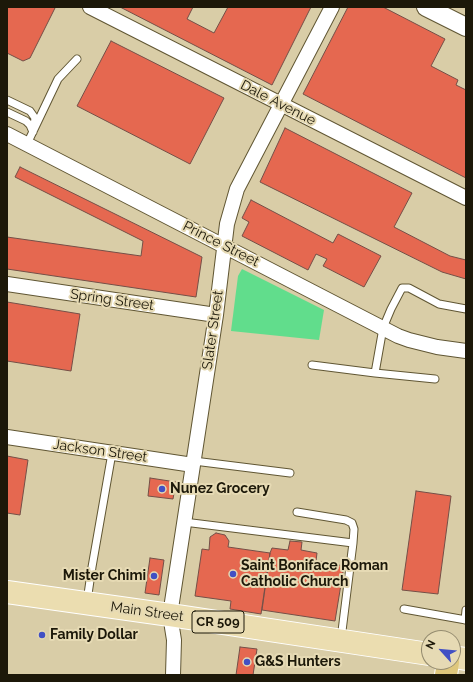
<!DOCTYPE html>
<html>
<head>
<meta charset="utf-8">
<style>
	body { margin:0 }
	#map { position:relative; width:473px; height:682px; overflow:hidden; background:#d9cda7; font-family:Raleway,sans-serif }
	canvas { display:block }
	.frame { position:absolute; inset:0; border:8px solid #1c1809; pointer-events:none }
	.north { position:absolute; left:421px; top:630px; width:40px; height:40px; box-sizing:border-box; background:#e6dab4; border:1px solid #958c70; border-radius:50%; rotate:297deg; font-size:11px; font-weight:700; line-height:16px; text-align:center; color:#1c1809 }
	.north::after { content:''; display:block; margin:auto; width:14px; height:18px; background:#4250c4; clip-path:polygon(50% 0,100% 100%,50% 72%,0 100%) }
</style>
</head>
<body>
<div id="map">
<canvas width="473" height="682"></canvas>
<div class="frame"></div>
<div class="north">N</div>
</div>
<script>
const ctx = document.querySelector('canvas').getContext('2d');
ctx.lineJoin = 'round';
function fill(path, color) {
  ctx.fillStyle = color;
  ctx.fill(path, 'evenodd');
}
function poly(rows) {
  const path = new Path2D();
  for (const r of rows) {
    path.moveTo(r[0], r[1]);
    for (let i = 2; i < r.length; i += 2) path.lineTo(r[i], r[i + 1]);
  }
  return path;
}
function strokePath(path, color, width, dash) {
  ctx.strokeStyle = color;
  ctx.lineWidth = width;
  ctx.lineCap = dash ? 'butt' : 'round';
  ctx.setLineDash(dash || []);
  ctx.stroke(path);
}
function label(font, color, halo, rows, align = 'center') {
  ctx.font = font + ' Raleway,sans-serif';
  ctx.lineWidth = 4;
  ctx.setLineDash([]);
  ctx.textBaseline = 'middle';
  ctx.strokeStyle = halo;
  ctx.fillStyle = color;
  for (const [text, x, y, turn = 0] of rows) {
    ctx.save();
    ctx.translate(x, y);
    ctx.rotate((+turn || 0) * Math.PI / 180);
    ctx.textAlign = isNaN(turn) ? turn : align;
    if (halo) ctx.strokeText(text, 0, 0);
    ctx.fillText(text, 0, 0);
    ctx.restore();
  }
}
fill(poly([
	[242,269,324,310,319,340,231,331,238,276]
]), '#61dd8c');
const building = poly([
	[7,7,52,7,55,8,30,58,23,61,7,53,7,7],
	[120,7,193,7,187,19,214,33,228,7,311,7,272,85,120,7],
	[348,7,383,7,445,39,431,66,458,80,456,85,466,90,466,178,303,94,348,7],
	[111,41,224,98,190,164,77,106,111,41],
	[285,128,412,193,394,227,450,256,466,260,466,279,442,272,260,182,285,128],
	[20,167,202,257,196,297,7,269,7,237,141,256,143,241,15,177,20,167],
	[251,200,333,243,338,234,381,256,364,287,323,266,327,259,316,254,308,270,242,236,249,222,242,218,251,200],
	[7,302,80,314,71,371,7,361,7,302],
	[7,456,28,460,20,515,7,513,7,456],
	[150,478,176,482,173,499,148,496,150,478],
	[416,491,451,496,438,594,402,590,416,491],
	[216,533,225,535,229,541,228,547,270,553,261,614,230,609,231,601,195,596,202,549,209,550,210,537,216,533],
	[290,541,302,542,301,550,317,553,316,561,344,566,335,621,262,610,270,553,272,548,288,550,290,541],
	[150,558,164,560,159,595,145,593,150,558],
	[240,647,257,649,253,675,236,675,240,647]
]);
fill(building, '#e56850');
strokePath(building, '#744f47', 1);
const service = poly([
	[7,100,30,111,35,118,34,126],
	[7,112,26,121,30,125,33,132],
	[27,144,58,79,77,59],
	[312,365,375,373,383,328,391,309,402,288,409,288,439,304,466,309],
	[375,373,435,379],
	[194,461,290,473],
	[184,522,353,543,354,529,352,523,346,520,297,512],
	[87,601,92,567,112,453],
	[404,609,466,620],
	[465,620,466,610],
	[341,639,353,543]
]);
const minor = poly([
	[90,7,466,198],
	[7,134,398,336,409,340,437,347,466,351],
	[7,284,216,315],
	[7,437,193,465],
	[173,675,174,640,170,615,216,315,227,224,237,189,332,7]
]);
const tertiary = poly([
	[426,7,466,27]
]);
const primary = poly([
	[7,592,170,615,429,654],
	[453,657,466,659]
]);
const motorway = poly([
	[446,675,448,662]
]);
strokePath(service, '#605633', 9);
strokePath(minor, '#605633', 16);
strokePath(tertiary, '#605633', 20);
strokePath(primary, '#fff', 24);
strokePath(motorway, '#fff', 24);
strokePath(service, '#fff', 7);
strokePath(minor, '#fff', 14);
strokePath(tertiary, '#fff', 18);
strokePath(primary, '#ebddb0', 22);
strokePath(motorway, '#dec77c', 22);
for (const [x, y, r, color] of [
	[162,489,4,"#4250c4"],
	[233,574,4,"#4250c4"],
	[154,576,4,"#4250c4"],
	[42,635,4,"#4250c4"],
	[247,662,4,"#4250c4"]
]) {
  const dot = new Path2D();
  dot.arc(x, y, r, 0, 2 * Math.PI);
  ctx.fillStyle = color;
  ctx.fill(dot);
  strokePath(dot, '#e6dab4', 1.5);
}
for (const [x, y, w] of [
	[218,622,52]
]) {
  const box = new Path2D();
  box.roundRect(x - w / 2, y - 11, w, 22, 3);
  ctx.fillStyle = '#e6dab4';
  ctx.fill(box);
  strokePath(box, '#1c1809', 1);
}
label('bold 13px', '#1c1809', null, [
	["CR 509",218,622]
]);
label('14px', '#1c1809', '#e6dab4', [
	["Dale Avenue",278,103,27],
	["Prince Street",221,244,27],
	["Spring Street",112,300,8],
	["Slater Street",213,330,-82],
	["Jackson Street",100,451,8],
	["Main Street",147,612,8]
]);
label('bold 14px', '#1c1809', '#e6dab4', [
	["Nunez Grocery",170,489],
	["Saint Boniface Roman",241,566],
	["Catholic Church",241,582],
	["Mister Chimi",146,576,"right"],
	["Family Dollar",50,635],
	["G&S Hunters",255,662]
], 'left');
</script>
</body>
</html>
